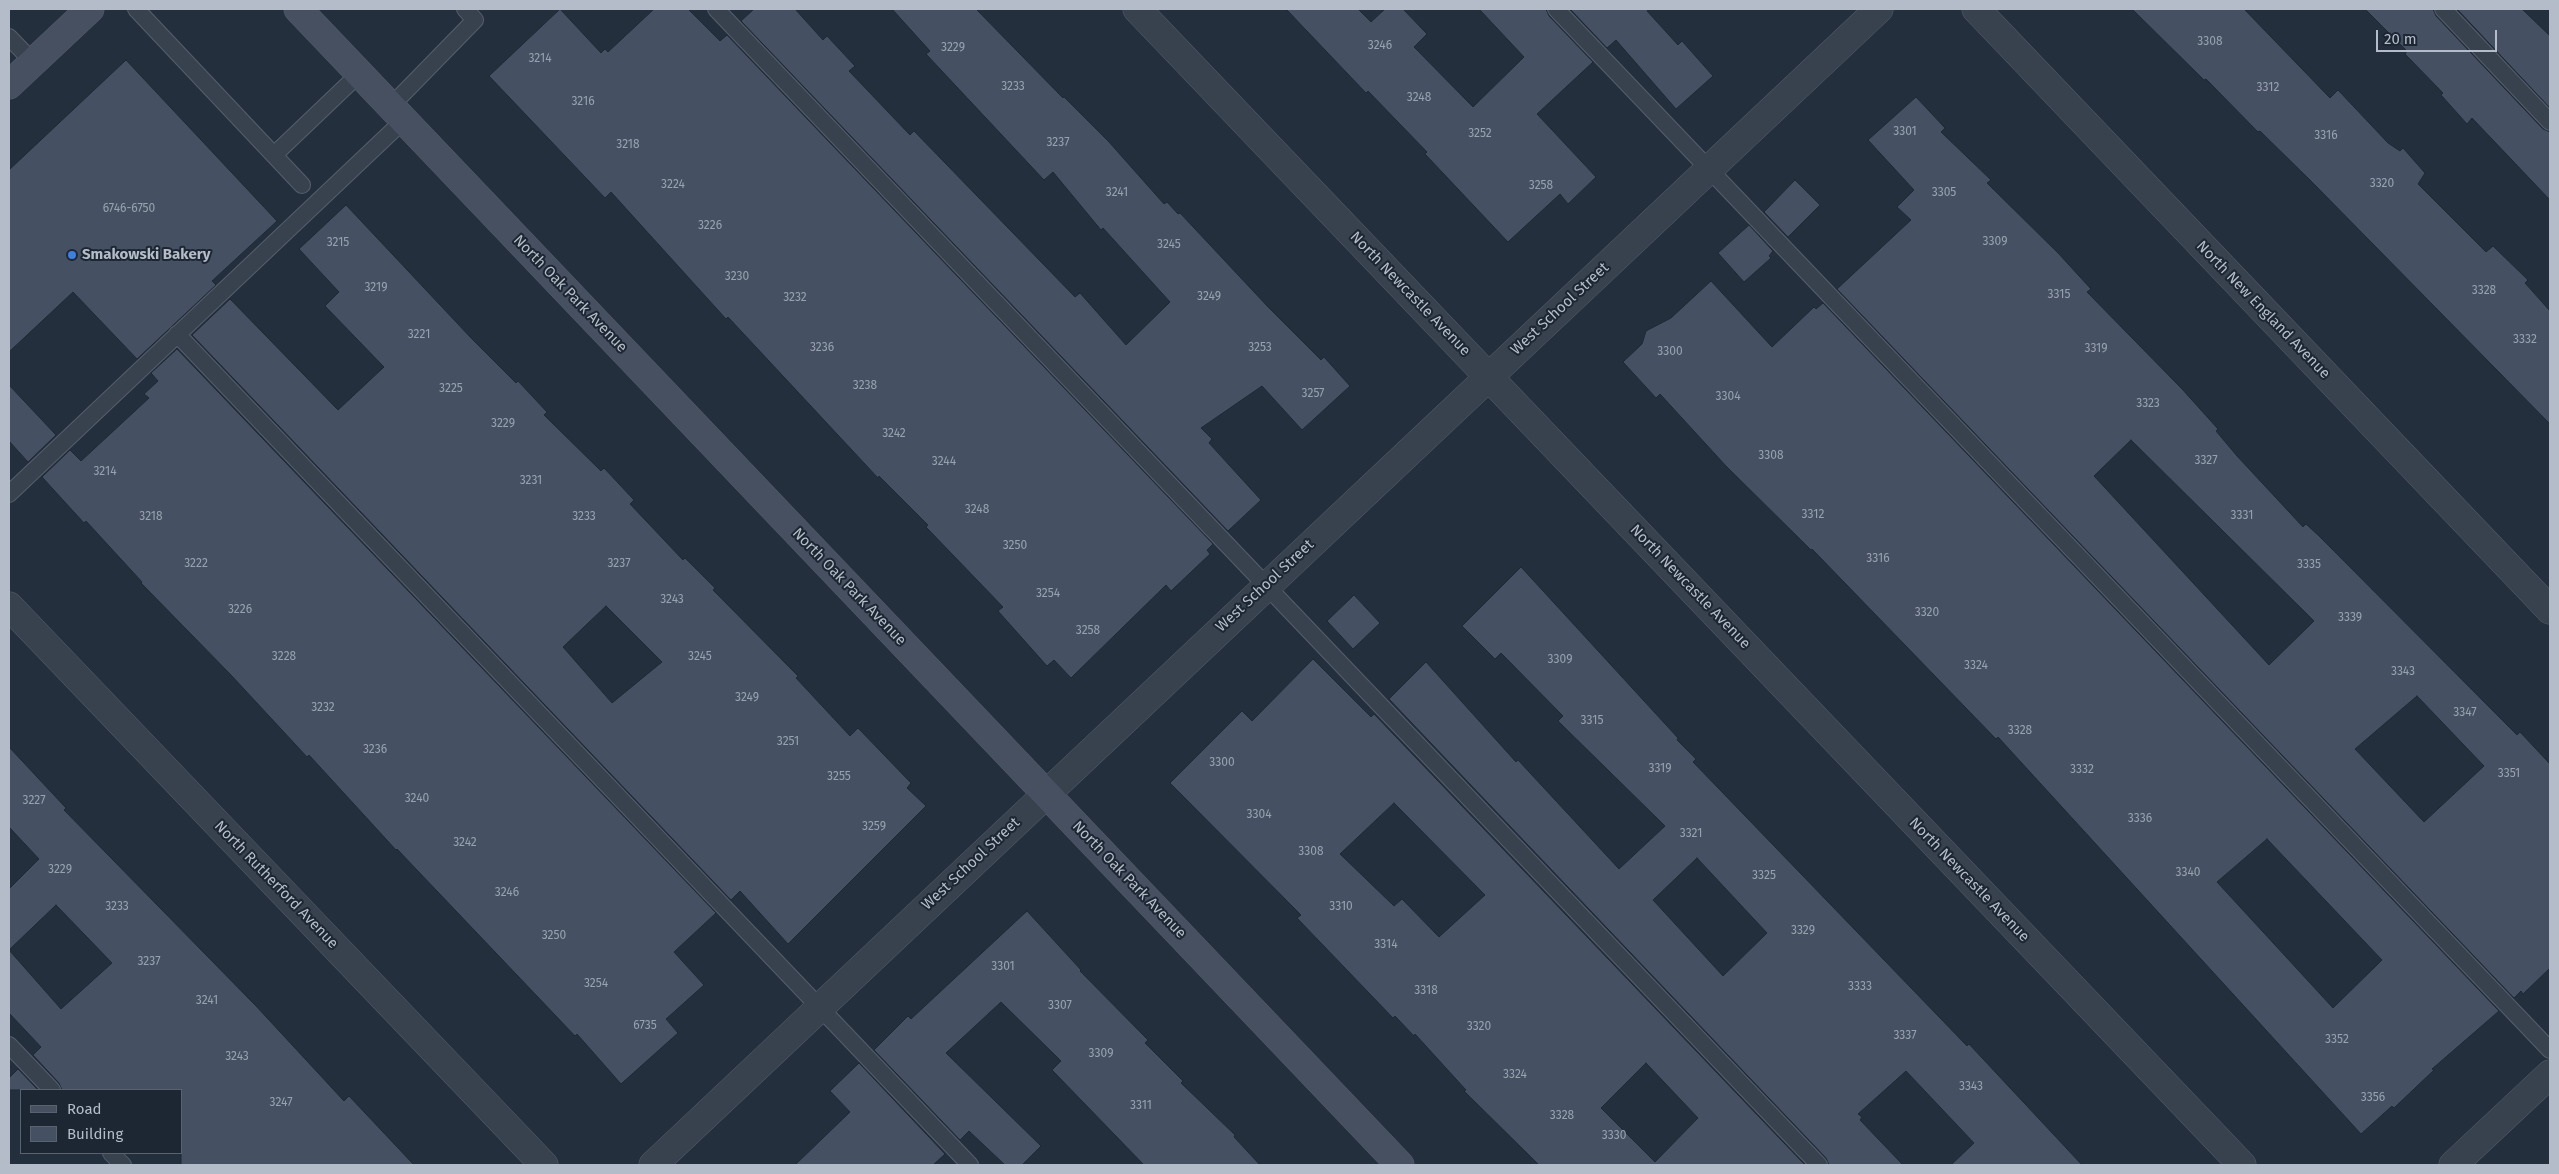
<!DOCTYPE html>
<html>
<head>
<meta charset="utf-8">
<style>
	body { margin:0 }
	#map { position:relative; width:2559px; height:1174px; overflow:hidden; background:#242f3e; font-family:"Fira Sans",sans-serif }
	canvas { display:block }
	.frame { position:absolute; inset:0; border:10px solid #b4bcc9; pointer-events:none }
	.legend { position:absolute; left:20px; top:1089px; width:162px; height:65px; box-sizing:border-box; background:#1d2633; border:1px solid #59626f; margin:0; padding:6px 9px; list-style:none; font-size:15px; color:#b4bcc9 }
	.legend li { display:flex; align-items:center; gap:10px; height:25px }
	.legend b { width:25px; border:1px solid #59626f }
	.scale { position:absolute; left:2376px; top:30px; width:121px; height:22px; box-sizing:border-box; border:2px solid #b4bcc9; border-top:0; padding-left:6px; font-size:15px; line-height:18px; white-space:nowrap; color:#b4bcc9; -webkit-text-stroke:4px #1d2633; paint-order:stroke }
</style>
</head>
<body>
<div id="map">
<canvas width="2559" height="1174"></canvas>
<div class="frame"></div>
<ul class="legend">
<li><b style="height:6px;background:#465061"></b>Road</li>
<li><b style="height:14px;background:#455162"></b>Building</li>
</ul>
<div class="scale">20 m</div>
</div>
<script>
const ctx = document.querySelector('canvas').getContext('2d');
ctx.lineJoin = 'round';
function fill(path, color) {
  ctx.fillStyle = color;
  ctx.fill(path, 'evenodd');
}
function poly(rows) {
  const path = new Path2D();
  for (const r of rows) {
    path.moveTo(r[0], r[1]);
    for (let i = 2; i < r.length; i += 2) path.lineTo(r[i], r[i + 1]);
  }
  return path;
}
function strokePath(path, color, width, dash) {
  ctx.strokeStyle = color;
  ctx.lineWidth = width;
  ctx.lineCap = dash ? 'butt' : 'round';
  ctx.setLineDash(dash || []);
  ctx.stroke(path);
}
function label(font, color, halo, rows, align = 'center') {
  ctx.font = font + ' "Fira Sans",sans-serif';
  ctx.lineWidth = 4;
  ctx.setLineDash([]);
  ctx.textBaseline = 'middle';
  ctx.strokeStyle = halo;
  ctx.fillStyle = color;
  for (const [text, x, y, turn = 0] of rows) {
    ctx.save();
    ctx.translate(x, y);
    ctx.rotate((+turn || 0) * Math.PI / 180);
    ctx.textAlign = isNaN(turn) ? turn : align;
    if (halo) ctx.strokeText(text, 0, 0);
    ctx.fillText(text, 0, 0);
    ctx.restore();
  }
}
const building = poly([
	[560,9,601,53,605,49,608,52,654,9,688,9,720,41,727,35,1213,544,1207,550,1210,554,1171,591,1166,585,1071,678,1054,660,1047,666,998,611,1003,607,926,527,928,525,879,476,878,478,728,317,726,319,611,192,605,198,489,76,560,9],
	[754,9,795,9,823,40,827,36,855,66,849,71,910,135,914,131,1075,297,1080,293,1126,345,1170,302,1103,228,1101,230,1053,172,1044,180,926,54,930,51,892,9,976,9,1063,98,1064,97,1109,142,1164,204,1167,202,1178,214,1180,213,1269,308,1321,360,1324,357,1350,386,1302,430,1262,386,1201,428,1212,439,1209,443,1261,500,1228,531,741,21,754,9],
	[1286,9,1358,9,1371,22,1385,9,1403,9,1427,34,1414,47,1473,107,1524,57,1479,9,1546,9,1549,16,1593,62,1537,114,1596,177,1568,204,1560,194,1508,242,1425,154,1427,152,1368,91,1366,93,1286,9],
	[1570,9,1650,9,1647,11,1678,45,1682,41,1713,76,1676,109,1616,40,1607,48,1570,9],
	[2132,9,2244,9,2330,98,2338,90,2388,143,2400,151,2403,148,2425,173,2418,184,2486,252,2493,246,2528,280,2525,283,2550,311,2550,424,2312,182,2260,131,2258,132,2206,79,2204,80,2132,9],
	[2365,9,2433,9,2436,16,2543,129,2550,132,2550,200,2472,118,2467,124,2441,95,2443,93,2405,54,2407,51,2365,9],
	[2457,9,2522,9,2550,36,2550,108,2457,9],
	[126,60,277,221,212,281,216,285,137,359,73,292,9,352,9,170,126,60],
	[1916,97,1945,128,1941,132,1991,180,1987,183,2058,253,2091,289,2087,292,2182,389,2218,429,2216,431,2237,456,2303,527,2306,524,2319,536,2517,735,2520,732,2550,764,2550,968,2523,994,2521,991,2514,998,1837,289,1911,220,1897,207,1914,190,1868,140,1916,97],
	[2131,440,2314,621,2269,665,2094,476,2131,440],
	[2417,696,2484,766,2424,822,2355,749,2417,696],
	[1795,180,1820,205,1788,237,1764,212,1795,180],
	[346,205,472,339,516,383,518,381,547,412,544,415,601,471,604,468,634,500,630,504,683,560,685,558,715,588,713,590,798,676,796,678,850,736,858,728,911,783,907,788,926,806,788,944,740,891,731,900,192,335,230,299,338,410,384,367,325,306,339,292,299,249,346,205],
	[606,606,662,662,612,703,563,647,606,606],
	[1749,225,1773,251,1769,256,1771,258,1744,282,1718,253,1749,225],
	[1711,281,1772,347,1814,307,1816,309,1823,303,2499,1011,2432,1069,2434,1070,2394,1108,2392,1106,2361,1134,1998,737,1996,739,1812,549,1811,550,1726,466,1660,394,1656,398,1623,362,1642,344,1646,331,1671,318,1711,281],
	[2267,839,2382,960,2333,1008,2217,882,2267,839],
	[177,349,716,913,674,952,704,985,666,1019,678,1033,621,1084,577,1034,575,1036,397,849,396,850,309,755,307,757,231,675,141,583,142,582,86,521,84,523,42,477,70,450,81,461,149,398,144,394,158,381,151,373,177,349],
	[9,385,56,435,28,462,9,441,9,385],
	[1521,567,1678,738,1677,740,1696,759,1693,762,1967,1046,1969,1044,2082,1165,1951,1165,1974,1143,1906,1071,1858,1114,1862,1117,1860,1120,1903,1165,1829,1165,1826,1158,1389,699,1426,662,1516,762,1518,760,1619,869,1665,826,1558,721,1563,716,1501,653,1495,659,1462,626,1521,567],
	[1697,858,1767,933,1723,976,1653,900,1697,858],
	[1354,595,1380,623,1353,649,1327,621,1354,595],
	[1313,659,1371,717,1374,714,1805,1165,1539,1165,1464,1091,1466,1090,1415,1034,1414,1036,1395,1016,1393,1018,1297,918,1301,915,1170,783,1242,711,1252,721,1313,659],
	[1394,803,1485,895,1439,937,1402,899,1394,906,1340,854,1394,803],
	[1646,1063,1698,1118,1655,1162,1601,1108,1646,1063],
	[9,747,66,808,64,810,256,1006,344,1101,349,1096,414,1165,181,1165,181,1090,62,1090,59,1083,33,1055,41,1047,9,1013,9,889,39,859,9,827,9,747],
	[56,905,112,963,61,1009,9,950,56,905],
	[1027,911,1081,970,1080,971,1148,1040,1145,1043,1183,1081,1181,1083,1235,1135,1234,1137,1260,1165,1144,1165,1052,1070,1061,1061,1001,1002,946,1053,1041,1146,1022,1165,1005,1165,969,1131,960,1140,874,1050,908,1016,911,1019,1027,911],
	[859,1063,945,1154,933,1165,795,1165,850,1112,830,1091,859,1063],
	[18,1069,38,1090,9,1090,9,1078,18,1069]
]);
fill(building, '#455162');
strokePath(building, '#1f2835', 1);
const lane = poly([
	[136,9,302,185],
	[716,9,1819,1165],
	[1556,9,2550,1050],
	[2443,9,2550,122],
	[9,37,33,62],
	[391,106,475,20,465,9],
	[274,155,359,74],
	[177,334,970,1165],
	[9,494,404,120],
	[9,1045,52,1090],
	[111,1153,123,1165]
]);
const street = poly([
	[1137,9,2242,1165],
	[1976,9,2550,610],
	[9,606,544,1165],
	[653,1165,1879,9],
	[2453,1165,2550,1074]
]);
const secondary = poly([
	[298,9,1400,1165],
	[9,85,90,9]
]);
strokePath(lane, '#565f6c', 18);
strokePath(street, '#565f6c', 29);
strokePath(secondary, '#565f6c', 29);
strokePath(lane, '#38414e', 16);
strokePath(street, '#38414e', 28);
strokePath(secondary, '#465061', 28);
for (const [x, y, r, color] of [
	[72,255,5,"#3f7fe0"]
]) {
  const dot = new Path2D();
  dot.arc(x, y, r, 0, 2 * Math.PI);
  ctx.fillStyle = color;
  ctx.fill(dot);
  strokePath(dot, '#1d2633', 2);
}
label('12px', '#98a1af', null, [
	["3308",2210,42],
	["3246",1380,46],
	["3229",953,48],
	["3214",540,59],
	["3233",1013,87],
	["3312",2268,88],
	["3248",1419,98],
	["3216",583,102],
	["3301",1905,132],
	["3252",1480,134],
	["3316",2326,136],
	["3237",1058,143],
	["3218",628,145],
	["3320",2382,184],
	["3224",673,185],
	["3258",1541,186],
	["3241",1117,193],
	["3305",1944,193],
	["6746-6750",129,209],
	["3226",710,226],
	["3309",1995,242],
	["3215",338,243],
	["3245",1169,245],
	["3230",737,277],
	["3219",376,288],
	["3328",2484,291],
	["3315",2059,295],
	["3249",1209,297],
	["3232",795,298],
	["3221",419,335],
	["3332",2525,340],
	["3236",822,348],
	["3253",1260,348],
	["3319",2096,349],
	["3300",1670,352],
	["3238",865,386],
	["3225",451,389],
	["3257",1313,394],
	["3304",1728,397],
	["3323",2148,404],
	["3229",503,424],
	["3242",894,434],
	["3308",1771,456],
	["3327",2206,461],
	["3244",944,462],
	["3214",105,472],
	["3231",531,481],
	["3248",977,510],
	["3312",1813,515],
	["3331",2242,516],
	["3218",151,517],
	["3233",584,517],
	["3250",1015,546],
	["3316",1878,559],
	["3222",196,564],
	["3237",619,564],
	["3335",2309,565],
	["3254",1048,594],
	["3243",672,600],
	["3226",240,610],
	["3320",1927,613],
	["3339",2350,618],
	["3258",1088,631],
	["3228",284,657],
	["3245",700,657],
	["3309",1560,660],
	["3324",1976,666],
	["3343",2403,672],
	["3249",747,698],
	["3232",323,708],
	["3347",2465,713],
	["3315",1592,721],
	["3328",2020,731],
	["3251",788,742],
	["3236",375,750],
	["3300",1222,763],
	["3319",1660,769],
	["3332",2082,770],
	["3351",2509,774],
	["3255",839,777],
	["3240",417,799],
	["3227",34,801],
	["3304",1259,815],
	["3336",2140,819],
	["3259",874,827],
	["3321",1691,834],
	["3242",465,843],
	["3308",1311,852],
	["3229",60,870],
	["3340",2188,873],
	["3325",1764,876],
	["3246",507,893],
	["3233",117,907],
	["3310",1341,907],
	["3329",1803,931],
	["3250",554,936],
	["3314",1386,945],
	["3237",149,962],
	["3301",1003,967],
	["3254",596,984],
	["3333",1860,987],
	["3318",1426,991],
	["3241",207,1001],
	["3307",1060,1006],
	["6735",645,1026],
	["3320",1479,1027],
	["3337",1905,1036],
	["3352",2337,1040],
	["3309",1101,1054],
	["3243",237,1057],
	["3324",1515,1075],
	["3343",1971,1087],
	["3356",2373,1098],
	["3247",281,1103],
	["3311",1141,1106],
	["3328",1562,1116],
	["3330",1614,1136]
]);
label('bold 15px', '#b4bcc9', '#1d2633', [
	["Smakowski Bakery",82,255]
], 'left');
label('15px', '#b4bcc9', '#1d2633', [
	["North Oak Park Avenue",570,294,46],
	["North Newcastle Avenue",1410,294,46],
	["West School Street",1560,309,-43],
	["North New England Avenue",2263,310,46],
	["West School Street",1265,586,-43],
	["North Oak Park Avenue",849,587,46],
	["North Newcastle Avenue",1690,587,46],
	["West School Street",971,864,-43],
	["North Oak Park Avenue",1129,880,46],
	["North Newcastle Avenue",1969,880,46],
	["North Rutherford Avenue",276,885,46]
]);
</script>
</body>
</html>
